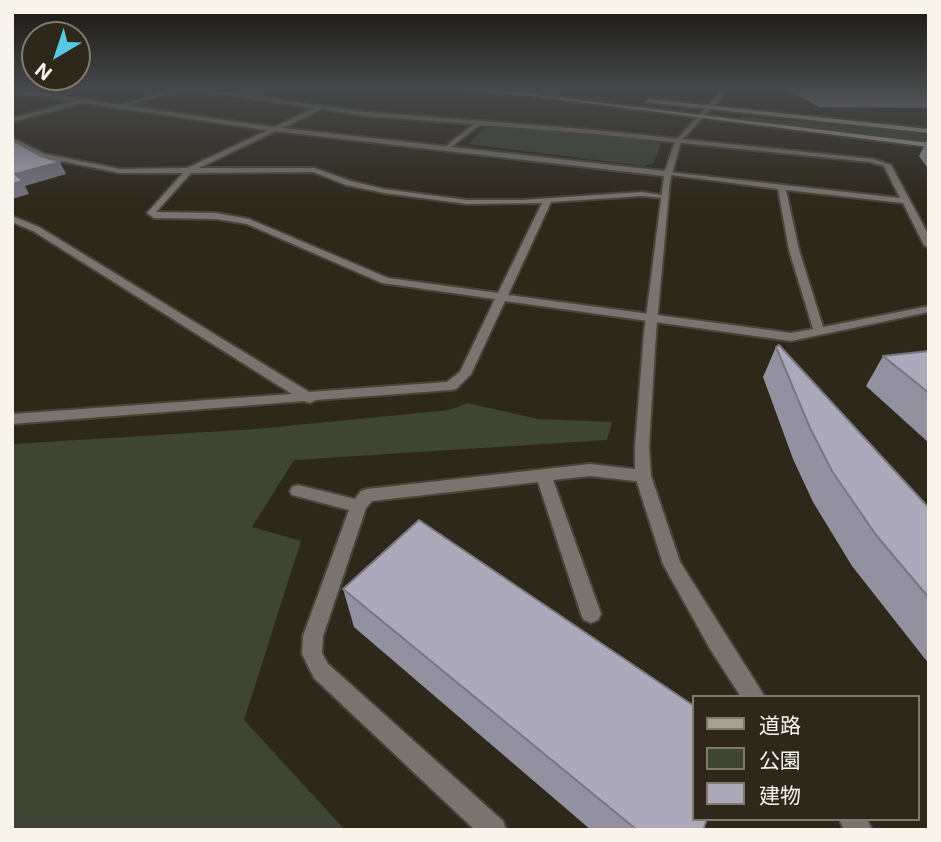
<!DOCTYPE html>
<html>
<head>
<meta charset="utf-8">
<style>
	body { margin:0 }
	#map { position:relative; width:941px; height:842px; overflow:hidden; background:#2e281b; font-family:Inter,"Noto Sans JP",sans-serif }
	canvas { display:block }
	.frame { position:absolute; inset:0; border:14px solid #f8f4eb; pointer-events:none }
	.legend { position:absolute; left:692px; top:695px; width:228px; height:126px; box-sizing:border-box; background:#2e281b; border:2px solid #7f7a6e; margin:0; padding:9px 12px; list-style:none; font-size:21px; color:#f8f4eb }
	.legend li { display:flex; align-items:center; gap:14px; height:35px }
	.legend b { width:35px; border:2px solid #7f7a6e }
	.north { position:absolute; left:21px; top:21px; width:70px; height:70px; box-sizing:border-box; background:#2e281b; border:2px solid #7f7a6e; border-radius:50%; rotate:219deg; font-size:19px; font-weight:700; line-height:28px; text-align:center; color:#f8f4eb }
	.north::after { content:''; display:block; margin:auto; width:24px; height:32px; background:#57c9e2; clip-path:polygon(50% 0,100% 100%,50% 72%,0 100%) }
</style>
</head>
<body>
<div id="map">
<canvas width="941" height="842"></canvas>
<div class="frame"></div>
<ul class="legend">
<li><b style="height:9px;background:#a6a095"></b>道路</li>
<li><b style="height:19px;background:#3e4534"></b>公園</li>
<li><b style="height:19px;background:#aba9ba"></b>建物</li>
</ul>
<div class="north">N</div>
</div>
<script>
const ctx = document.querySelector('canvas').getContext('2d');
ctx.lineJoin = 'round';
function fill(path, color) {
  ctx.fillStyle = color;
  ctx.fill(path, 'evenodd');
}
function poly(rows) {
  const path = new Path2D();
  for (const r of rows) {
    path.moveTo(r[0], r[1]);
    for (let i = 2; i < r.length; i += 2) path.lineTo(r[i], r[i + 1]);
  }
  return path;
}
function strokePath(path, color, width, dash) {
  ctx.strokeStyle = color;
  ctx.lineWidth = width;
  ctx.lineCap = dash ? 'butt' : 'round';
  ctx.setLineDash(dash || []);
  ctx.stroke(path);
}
fill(poly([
	[742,116,929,134,929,142,740,118],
	[495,127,652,140,661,144,654,163,644,166,468,144,485,128],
	[467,403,538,419,612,422,607,440,294,460,252,527,301,541,244,720,345,830,12,830,12,444,256,429,450,410]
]), '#3e4534');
const service = poly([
	[590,464,643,470,648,472,651,476,648,480,643,482,590,476,553,480,601,614,598,620,591,623,584,620,581,614,538,482,372,501,366,508,323,636,322,653,328,664,503,821,506,830,475,830,314,678,302,654,303,636,349,510,292,495,290,491,292,487,298,485,355,499,361,491,367,489,590,464]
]);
const minor = poly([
	[178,88,194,88,365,112,584,129,873,159,891,165,929,236,929,248,924,245,903,203,786,190,799,250,823,327,929,306,929,312,791,341,505,301,471,374,456,389,451,390,316,400,310,403,304,401,12,424,12,414,292,394,33,231,12,222,12,216,39,227,309,392,447,382,460,372,495,299,382,283,247,224,216,219,154,218,147,213,183,173,120,173,41,157,12,143,12,138,45,154,120,169,187,168,315,108,184,88,123,107,118,106,178,88],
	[322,109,365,116,474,124,445,147,447,150,480,125,584,133,870,162,884,166,900,198,668,172,664,174,778,189,789,250,813,329,791,333,508,295,551,202,642,196,663,198,667,196,642,192,522,200,467,200,384,189,351,181,314,168,199,168,322,109],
	[313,172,346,185,384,193,467,204,542,203,498,293,388,278,249,219,216,213,156,212,191,173,313,172],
	[84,99,86,102,12,122,12,118,84,99]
]);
const tertiary = poly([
	[720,88,725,88,723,96,681,141,670,181,656,333,649,446,651,476,680,562,765,697,741,697,709,647,663,564,635,476,635,446,644,333,664,176,265,130,12,92,12,89,265,126,665,171,675,141,718,95,720,88],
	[839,819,867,819,872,830,844,830,839,819]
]);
const secondary = poly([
	[469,88,481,88,929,143,929,147,469,88],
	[648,99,929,129,929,133,646,102,648,99]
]);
strokePath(service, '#4a4538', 4);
strokePath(minor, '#4a4538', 4);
strokePath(tertiary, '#4a4538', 4);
strokePath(secondary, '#4a4538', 4);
fill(service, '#79746e');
fill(minor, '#79746e');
fill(tertiary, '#79746e');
fill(secondary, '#a6a095');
fill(poly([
	[785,88,929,88,929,108,819,107],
	[929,136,929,170,919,156],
	[776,347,929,508,929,664,852,566,813,502,793,459,763,377],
	[929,351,929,443,866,386,883,356],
	[343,589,703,830,591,830,354,627]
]), '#9391a0');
fill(poly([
	[60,162,66,174,25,186,29,194,12,199,12,184,15,174]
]), '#787682');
const building = poly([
	[12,140,41,156,60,162,15,174,23,181,12,184,12,140],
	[779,345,929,508,929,598,876,535,832,471,810,428,776,347,779,345],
	[929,351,929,393,883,356,929,351],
	[419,520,694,706,694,819,707,819,703,830,637,830,343,589,419,520]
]);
fill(building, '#aba9ba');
strokePath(building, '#787682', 2);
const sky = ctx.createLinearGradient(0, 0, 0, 205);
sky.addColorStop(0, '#19160f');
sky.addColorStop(0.43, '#46484a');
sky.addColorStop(1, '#46484a00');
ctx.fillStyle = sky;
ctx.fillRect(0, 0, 941, 205);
</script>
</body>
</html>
